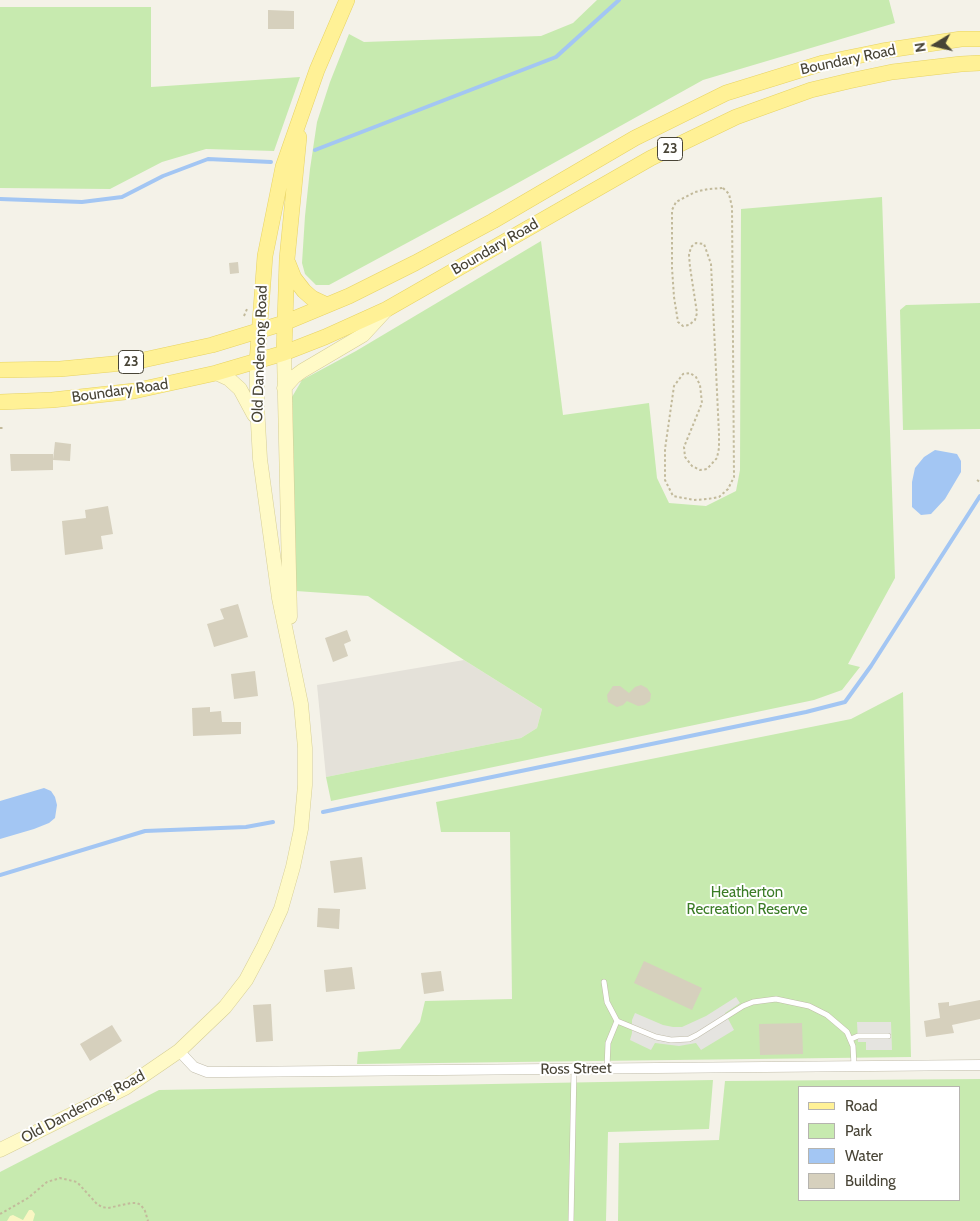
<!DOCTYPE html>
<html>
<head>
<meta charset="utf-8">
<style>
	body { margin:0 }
	#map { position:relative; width:980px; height:1221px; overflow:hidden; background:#f4f2e8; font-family:Cabin,sans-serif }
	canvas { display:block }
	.legend { position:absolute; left:798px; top:1086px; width:162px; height:115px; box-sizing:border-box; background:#fff; border:1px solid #b6b4af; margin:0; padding:6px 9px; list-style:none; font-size:15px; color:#484436 }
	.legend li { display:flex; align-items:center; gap:10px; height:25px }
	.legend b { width:25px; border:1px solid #b6b4af }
	.north { position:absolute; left:910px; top:20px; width:50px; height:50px; -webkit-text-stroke:4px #fff; paint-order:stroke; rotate:261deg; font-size:14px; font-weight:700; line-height:20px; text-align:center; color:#484436 }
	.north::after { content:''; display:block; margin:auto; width:18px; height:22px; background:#484436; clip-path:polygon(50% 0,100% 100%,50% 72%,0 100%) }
</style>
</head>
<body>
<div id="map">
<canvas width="980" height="1221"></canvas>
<ul class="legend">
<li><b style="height:6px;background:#fff196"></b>Road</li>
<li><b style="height:14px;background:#c7eaaf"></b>Park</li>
<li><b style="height:14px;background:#a3c6f3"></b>Water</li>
<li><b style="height:14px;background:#d6d0bd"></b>Building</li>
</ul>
<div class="north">N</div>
</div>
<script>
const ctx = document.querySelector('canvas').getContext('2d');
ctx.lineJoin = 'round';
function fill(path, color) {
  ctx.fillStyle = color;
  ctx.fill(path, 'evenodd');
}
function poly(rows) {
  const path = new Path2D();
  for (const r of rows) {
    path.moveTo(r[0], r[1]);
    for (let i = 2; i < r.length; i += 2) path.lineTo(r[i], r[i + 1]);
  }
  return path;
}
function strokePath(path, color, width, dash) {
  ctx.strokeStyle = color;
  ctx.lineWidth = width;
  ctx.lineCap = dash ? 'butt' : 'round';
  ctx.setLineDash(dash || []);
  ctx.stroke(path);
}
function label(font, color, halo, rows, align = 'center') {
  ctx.font = font + ' Cabin,sans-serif';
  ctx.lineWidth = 4;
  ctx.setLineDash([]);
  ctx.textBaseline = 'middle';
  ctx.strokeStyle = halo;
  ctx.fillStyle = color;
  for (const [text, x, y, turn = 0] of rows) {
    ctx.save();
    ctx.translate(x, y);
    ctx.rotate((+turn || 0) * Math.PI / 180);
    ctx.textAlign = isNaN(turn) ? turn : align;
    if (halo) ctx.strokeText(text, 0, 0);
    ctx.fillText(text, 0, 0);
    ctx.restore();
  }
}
fill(poly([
	[464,660,542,709,537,728,521,738,326,777,317,685]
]), '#e4e1d9');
fill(poly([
	[597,0,889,0,895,23,703,80,507,189,329,285,316,285,305,274,302,263,305,216,310,169,317,122,330,82,349,34,364,42,541,36,573,23],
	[0,7,151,7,151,87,300,77,274,151,206,149,162,162,110,189,0,188],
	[882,197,895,578,848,664,860,667,842,690,814,700,331,801,326,777,521,738,537,728,542,709,464,660,368,596,296,591,292,397,302,380,356,351,541,241,563,415,649,403,657,478,669,503,706,506,736,491,740,470,741,209],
	[980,303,980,429,903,430,900,310,906,305],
	[903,692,911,1057,357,1064,358,1052,400,1049,420,1022,425,1001,512,999,510,832,441,832,436,802,851,719],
	[980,1079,980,1221,618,1221,619,1143,719,1140,725,1081],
	[799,1087,959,1087,959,1200,799,1200],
	[713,1080,709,1129,608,1132,606,1221,0,1221,0,1172,159,1090]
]), '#c7eaaf');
fill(poly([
	[29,1210,32,1210,35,1214,33,1221,7,1221,10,1216,13,1215,23,1220]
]), '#f9f6c3');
fill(poly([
	[736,997,740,1003,725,1013,734,1030,701,1050,696,1043,679,1046,655,1043,651,1050,630,1040,632,1033,632,1020,635,1013,663,1025,673,1027,682,1027,706,1016],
	[857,1022,891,1022,892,1050,866,1050,866,1042,858,1042]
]), '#e5e4e0');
fill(poly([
	[935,450,957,454,961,461,961,472,945,499,931,514,921,515,912,507,912,482,915,468,924,457],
	[44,788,51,791,55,797,57,805,55,818,49,823,34,829,0,839,0,801]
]), '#a3c6f3');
strokePath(poly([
	[315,150,556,57,619,0],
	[0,199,82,202,122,197,163,176,208,159,271,162],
	[323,812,806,712,845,702,871,666,980,496],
	[0,875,145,831,246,827,273,822]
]), '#a3c6f3', 4);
fill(poly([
	[268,10,294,11,294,29,268,29],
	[238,262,239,273,230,274,229,263],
	[55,442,71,444,70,461,53,460],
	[10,454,53,454,53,470,11,471],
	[108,506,113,534,101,536,103,549,65,555,62,521,86,518,85,510],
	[238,604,248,637,214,647,207,624,224,619,220,609],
	[347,630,351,641,344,644,348,656,333,662,325,638],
	[255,671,258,696,234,699,231,674],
	[641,685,647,688,651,694,650,701,644,705,638,706,627,701,623,705,617,707,608,702,607,695,613,686,620,686,629,693,635,687],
	[210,707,210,712,221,711,222,722,241,722,241,734,193,736,192,708],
	[362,857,366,889,334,893,330,861],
	[318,908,340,909,339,929,317,927],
	[644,961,702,988,692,1010,634,983],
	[352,967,355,989,326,992,324,970],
	[441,971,444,991,424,994,421,973],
	[980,1000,980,1019,952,1025,954,1033,926,1037,924,1021,940,1018,938,1003,949,1002,949,1006],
	[271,1004,273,1041,256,1042,253,1005],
	[802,1023,803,1054,760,1055,759,1024],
	[112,1025,122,1041,90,1061,80,1044]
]), '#d6d0bd');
const lane = poly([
	[604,982,607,1002,617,1021,656,1037,671,1040,689,1039,697,1035,743,1006,753,1002,776,999,809,1006,827,1015,847,1032,853,1046,854,1066],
	[851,1039,858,1036,888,1036],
	[607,1068,608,1043,617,1021],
	[571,1221,574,1069]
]);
const street = poly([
	[179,1051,194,1067,207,1072,226,1072,980,1065]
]);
const secondary = poly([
	[284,353,290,617],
	[216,373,229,379,240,389,254,415],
	[284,388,294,377,302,371,363,335,387,309],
	[0,1150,125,1088,179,1051,225,1007,246,980,264,946,281,909,293,867,301,829,305,785,305,748,301,704,279,598,260,459,257,405,257,362]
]);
const primary = poly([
	[288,263,294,278,304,291,312,298,327,305],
	[284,353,287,259,299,137],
	[257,362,265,256,283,167,317,70,347,0],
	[0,370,60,369,134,362,212,345,284,323,349,296,415,263,493,221,635,138,726,93,823,63,882,51,961,39,980,39],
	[0,402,52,400,134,391,216,373,284,353,325,337,387,309,651,158,736,117,811,90,849,81,892,72,961,64,980,63]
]);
strokePath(lane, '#c0bcaa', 6);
strokePath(street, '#c0bcaa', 11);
strokePath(secondary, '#d6ce96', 15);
strokePath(primary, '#e7d363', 16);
strokePath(poly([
	[723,188,729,194,732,207,734,477,728,489,719,497,708,499,694,500,673,496,665,480,665,449,674,386,683,374,690,373,696,377,700,385,702,403,684,447,685,457,692,466,700,470,707,469,717,458,719,448,719,434,711,264,704,244,696,243,691,247,689,255,690,267,697,313,695,320,689,325,683,326,678,322,674,297,672,268,672,210,676,202,695,192,708,189,723,188],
	[244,316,247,309],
	[0,428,5,428],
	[977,480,980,482],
	[0,1214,28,1198,47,1182,60,1178,77,1182,97,1204,102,1207,108,1208,131,1203,137,1203,141,1205,145,1211,148,1221]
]), '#c2ba9b', 2, [2.5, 2.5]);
strokePath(lane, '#fff', 5);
strokePath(street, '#fff', 10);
strokePath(secondary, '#fffac7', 14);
strokePath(primary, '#fff196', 15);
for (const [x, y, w] of [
	[670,149,25],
	[131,362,25]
]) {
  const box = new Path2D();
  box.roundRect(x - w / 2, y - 11.5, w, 23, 4);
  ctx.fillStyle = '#fff';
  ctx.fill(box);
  strokePath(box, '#484436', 1);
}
label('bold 14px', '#484436', null, [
	["23",670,149],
	["23",131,362]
]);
label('15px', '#484436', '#fff', [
	["Boundary Road",848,60,-12],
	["Boundary Road",495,247,-30],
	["Old Dandenong Road",260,354,-88],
	["Boundary Road",120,391,-8],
	["Ross Street",576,1069,-1],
	["Old Dandenong Road",83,1107,-28]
]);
label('15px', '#3b7c27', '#fff', [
	["Heatherton",747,893],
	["Recreation Reserve",747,910]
]);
</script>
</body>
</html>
